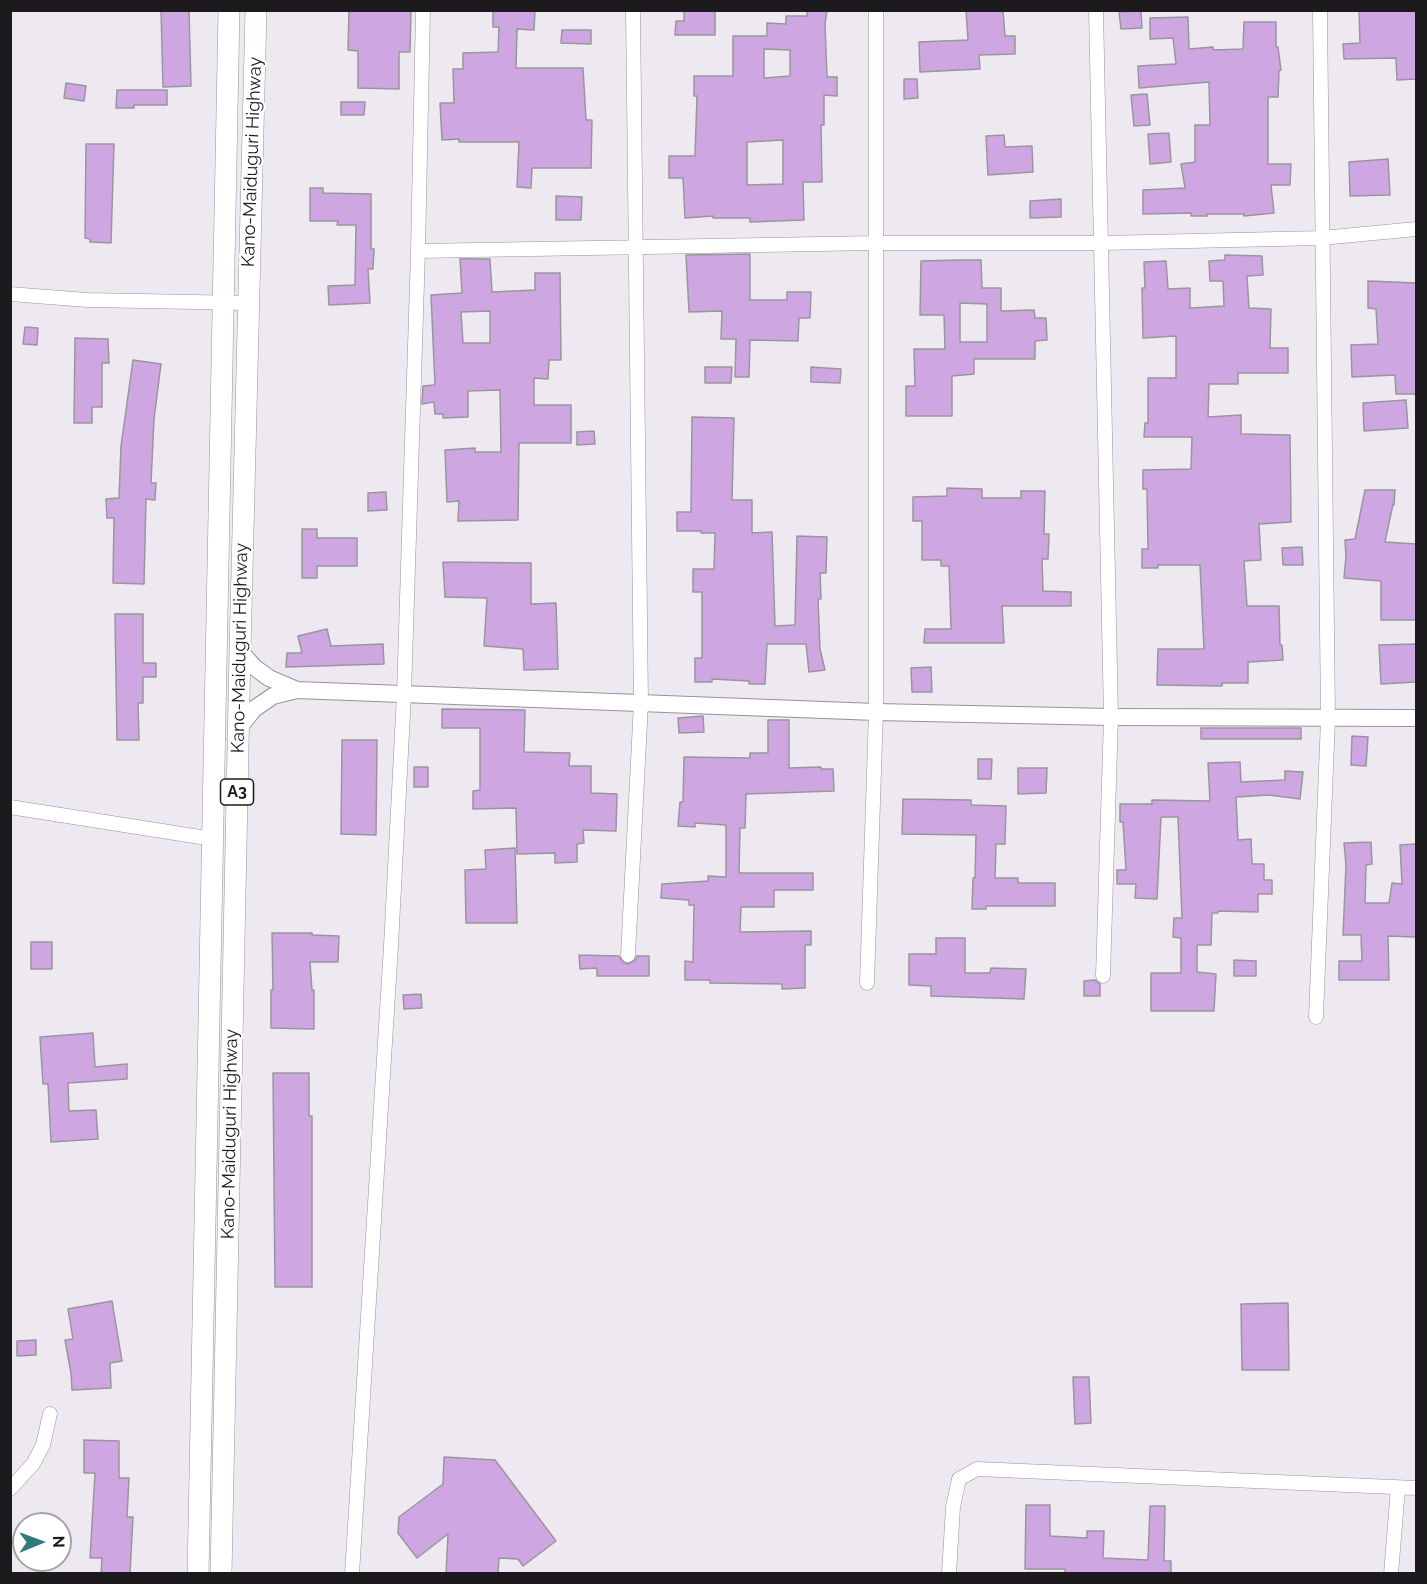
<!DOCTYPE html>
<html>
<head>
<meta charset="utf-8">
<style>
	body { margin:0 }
	#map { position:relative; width:1427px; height:1584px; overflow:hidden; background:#eee9f1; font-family:Raleway,sans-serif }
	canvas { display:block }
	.frame { position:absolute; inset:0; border:12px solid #1c1a1d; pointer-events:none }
	.north { position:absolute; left:12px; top:1512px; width:60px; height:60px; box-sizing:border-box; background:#fff; border:2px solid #a4a3a5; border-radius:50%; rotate:89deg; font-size:16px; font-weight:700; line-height:24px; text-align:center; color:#1c1a1d }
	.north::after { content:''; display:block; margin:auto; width:21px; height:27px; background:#327b7c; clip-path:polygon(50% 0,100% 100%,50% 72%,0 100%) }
</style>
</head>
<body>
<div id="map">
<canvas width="1427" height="1584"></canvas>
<div class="frame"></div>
<div class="north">N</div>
</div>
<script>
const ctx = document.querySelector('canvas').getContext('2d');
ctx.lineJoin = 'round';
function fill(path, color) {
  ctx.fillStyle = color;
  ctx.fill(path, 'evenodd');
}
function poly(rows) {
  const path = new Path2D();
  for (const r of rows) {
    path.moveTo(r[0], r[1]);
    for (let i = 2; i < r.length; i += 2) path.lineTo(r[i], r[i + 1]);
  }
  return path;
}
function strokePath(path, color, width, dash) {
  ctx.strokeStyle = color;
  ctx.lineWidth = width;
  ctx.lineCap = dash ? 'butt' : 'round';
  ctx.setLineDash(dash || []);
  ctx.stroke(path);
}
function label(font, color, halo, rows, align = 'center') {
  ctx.font = font + ' Raleway,sans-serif';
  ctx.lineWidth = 4.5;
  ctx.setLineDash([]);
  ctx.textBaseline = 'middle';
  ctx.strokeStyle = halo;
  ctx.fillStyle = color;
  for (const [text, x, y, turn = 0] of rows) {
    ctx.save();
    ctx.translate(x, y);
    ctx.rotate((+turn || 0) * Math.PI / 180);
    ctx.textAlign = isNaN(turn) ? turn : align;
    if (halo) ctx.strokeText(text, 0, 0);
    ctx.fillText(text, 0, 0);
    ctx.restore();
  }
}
const building = poly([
	[161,10,189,10,191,86,163,87,161,10],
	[349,10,411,11,410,52,399,52,399,89,358,88,358,51,348,50,349,10],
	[493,10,535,10,534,30,517,29,516,68,583,68,586,120,592,120,591,168,532,168,531,188,517,187,519,142,459,142,459,139,442,140,440,103,454,103,453,69,463,69,463,53,498,52,499,27,493,27,493,10],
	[684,10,715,10,715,35,675,35,676,21,684,21,684,10],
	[807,10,827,10,825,24,827,77,837,77,837,96,824,95,824,125,821,125,822,182,803,182,804,220,750,222,750,218,713,218,713,216,685,218,683,178,669,178,669,156,695,156,697,96,694,96,694,76,733,76,733,36,767,36,767,23,786,24,786,16,807,16,807,10],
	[764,49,790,50,790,76,764,78,764,49],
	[783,140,783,184,747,185,747,142,783,140],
	[966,10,1003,10,1005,36,1015,36,1015,54,979,55,980,69,920,72,919,42,968,40,966,10],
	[1359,10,1416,10,1416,79,1397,80,1396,58,1344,59,1343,44,1360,43,1359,10],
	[1141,11,1142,28,1121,29,1119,12,1141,11],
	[1188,17,1189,49,1213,47,1213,50,1243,49,1244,22,1276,22,1276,47,1278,47,1281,70,1279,71,1278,97,1268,97,1268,164,1291,164,1290,185,1271,185,1274,213,1244,216,1244,214,1207,214,1207,216,1191,216,1191,213,1143,214,1143,190,1185,188,1181,164,1195,162,1195,125,1210,125,1209,82,1139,88,1138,66,1176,64,1173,38,1150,39,1150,18,1188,17],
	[562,30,591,30,591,44,561,43,562,30],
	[904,79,917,79,918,98,904,99,904,79],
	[66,83,86,86,84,101,64,98,66,83],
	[117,90,167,90,167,105,134,105,134,108,116,108,117,90],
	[1147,94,1150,125,1134,126,1131,95,1147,94],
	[341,102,365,102,364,115,341,115,341,102],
	[1169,133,1171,162,1150,164,1148,134,1169,133],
	[1004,135,1005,147,1032,146,1033,172,988,175,986,136,1004,135],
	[86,144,114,144,111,243,90,242,90,239,85,238,86,144],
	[1388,159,1390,195,1350,196,1349,162,1388,159],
	[310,188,323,188,323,193,371,194,371,249,374,249,373,269,368,269,370,303,329,305,328,286,355,285,356,225,337,225,338,221,310,221,310,188],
	[556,196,582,197,581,220,556,220,556,196],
	[1061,199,1061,217,1030,218,1030,201,1061,199],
	[750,254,750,300,787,300,787,292,811,292,810,318,799,318,798,341,750,340,749,377,735,377,736,339,721,339,722,311,689,312,686,255,750,254],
	[1225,255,1262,256,1263,275,1247,276,1249,308,1271,309,1270,348,1288,348,1288,373,1238,373,1238,384,1209,384,1208,417,1241,415,1241,434,1290,435,1291,522,1259,524,1261,560,1244,561,1247,606,1279,606,1280,645,1282,645,1283,660,1248,662,1248,683,1222,683,1222,686,1157,685,1158,649,1204,649,1200,565,1158,565,1158,568,1142,568,1142,549,1148,549,1147,489,1143,489,1143,470,1191,469,1192,437,1144,437,1145,423,1148,423,1148,378,1176,378,1176,336,1143,338,1142,288,1145,288,1144,262,1166,261,1168,289,1190,288,1190,308,1224,306,1223,281,1210,281,1209,261,1225,260,1225,255],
	[460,259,490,259,492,292,535,290,535,273,560,273,561,360,549,360,548,379,534,378,534,405,571,405,571,443,519,443,518,520,458,521,459,501,447,502,445,450,475,448,475,452,501,452,500,390,468,391,468,417,443,418,443,414,435,414,434,402,422,404,423,386,435,385,431,295,462,293,460,259],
	[490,311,490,343,463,343,461,312,490,311],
	[958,260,981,260,982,288,1001,288,1001,311,1034,310,1035,318,1046,318,1047,340,1035,341,1035,359,974,359,974,374,952,376,952,416,906,416,906,386,915,386,914,349,945,349,944,315,920,315,921,261,958,260],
	[960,303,987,304,987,342,960,342,960,303],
	[1368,281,1416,283,1416,394,1396,394,1395,375,1352,377,1351,345,1378,344,1376,309,1368,308,1368,281],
	[25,327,38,328,37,345,23,344,25,327],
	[75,338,108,339,109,363,102,363,102,407,92,407,92,423,74,423,75,338],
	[133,360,161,364,154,419,151,483,156,483,155,500,146,499,144,584,113,583,114,518,107,518,106,499,119,498,121,446,133,360],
	[705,367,732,367,731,383,705,383,705,367],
	[811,367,841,369,840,383,811,382,811,367],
	[1406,400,1408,428,1364,431,1363,403,1406,400],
	[692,417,734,418,732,500,752,500,752,533,772,532,775,626,795,625,797,536,827,537,826,573,820,573,821,599,818,599,820,649,825,670,809,672,806,644,767,644,765,684,749,684,749,681,712,679,712,682,695,682,695,658,702,658,702,592,693,592,693,569,714,569,715,533,701,533,701,531,677,531,677,512,691,512,692,417],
	[594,431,595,444,577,445,577,432,594,431],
	[947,488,982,489,982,498,1021,498,1021,491,1045,491,1044,534,1049,534,1048,559,1042,559,1043,591,1071,592,1071,606,1002,606,1004,643,924,643,925,629,951,629,949,566,941,566,941,560,922,560,922,521,913,521,913,497,947,496,947,488],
	[1365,490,1395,490,1394,505,1393,504,1385,542,1416,544,1416,620,1381,620,1381,581,1344,578,1346,556,1345,540,1355,539,1365,490],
	[386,492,387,510,368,511,368,493,386,492],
	[302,529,317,529,317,538,357,538,357,566,317,566,317,578,302,578,302,529],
	[1302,547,1303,565,1283,565,1282,548,1302,547],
	[443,562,531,563,531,604,556,603,558,669,524,670,523,649,484,646,487,598,445,597,443,562],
	[115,614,143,614,143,663,156,663,156,677,143,677,143,703,138,703,139,740,117,740,115,614],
	[327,629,331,646,383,644,384,664,286,667,287,653,302,653,298,636,327,629],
	[1416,644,1416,682,1381,684,1379,645,1416,644],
	[931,667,932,692,912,692,911,668,931,667],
	[442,709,525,710,524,752,570,753,569,766,591,766,591,793,617,794,616,831,583,830,584,843,577,844,577,862,555,863,555,853,517,854,516,808,473,809,473,791,480,790,480,728,442,728,442,709],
	[703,716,704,732,679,733,678,718,703,716],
	[768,720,789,720,789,768,821,767,821,769,833,769,834,791,746,794,745,828,740,828,739,873,813,873,813,890,774,890,774,907,741,907,740,932,811,931,811,945,805,945,805,988,782,989,782,984,710,983,710,980,685,980,685,961,693,962,694,905,689,905,689,900,661,898,662,884,708,881,708,876,726,877,726,825,695,823,695,827,678,826,680,802,683,802,684,757,750,758,750,753,768,753,768,720],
	[1201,728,1301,728,1301,739,1201,739,1201,728],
	[1352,736,1368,737,1366,766,1351,765,1352,736],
	[342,740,377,740,376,835,341,834,342,740],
	[978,759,992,759,991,779,978,779,978,759],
	[1240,762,1241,782,1285,780,1285,771,1303,772,1300,799,1269,795,1236,797,1238,840,1251,839,1252,864,1264,864,1264,880,1272,880,1272,894,1258,894,1258,912,1218,911,1218,913,1212,913,1211,945,1197,945,1197,972,1216,974,1214,1011,1151,1011,1151,973,1181,973,1181,938,1173,937,1174,918,1182,918,1178,817,1161,817,1157,899,1135,898,1136,884,1117,884,1117,870,1126,870,1123,822,1120,822,1120,804,1152,804,1152,800,1210,801,1208,763,1240,762],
	[414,767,428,767,428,787,414,787,414,767],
	[1018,768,1047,768,1046,793,1018,794,1018,768],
	[903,799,971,800,971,805,1006,806,1005,844,996,844,995,878,1018,878,1018,883,1055,883,1055,906,986,906,986,909,972,909,973,878,975,878,976,835,902,834,903,799],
	[1371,842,1372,864,1366,865,1365,903,1389,903,1392,883,1402,884,1400,845,1416,844,1416,937,1388,936,1389,980,1339,980,1339,961,1362,961,1361,935,1343,935,1346,865,1344,843,1371,842],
	[515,848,517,923,466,923,465,870,486,869,485,850,515,848],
	[272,933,312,933,312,935,339,936,338,962,310,962,312,990,314,990,314,1029,271,1028,271,990,273,990,272,933],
	[936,938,965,938,965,973,990,973,991,968,1026,969,1024,999,931,996,931,986,909,985,909,954,936,954,936,938],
	[31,942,52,942,52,969,31,969,31,942],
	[579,955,619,956,623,962,628,964,635,960,637,956,649,956,649,976,597,976,597,968,580,969,579,955],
	[1234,960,1256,961,1256,976,1234,976,1234,960],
	[1095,980,1100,984,1100,996,1084,996,1084,981,1095,980],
	[421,994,422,1008,404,1009,403,995,421,994],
	[93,1033,95,1067,127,1064,127,1079,68,1083,69,1111,96,1110,98,1139,51,1142,48,1084,43,1084,40,1037,93,1033],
	[273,1073,309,1073,309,1116,312,1116,312,1287,275,1287,273,1073],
	[112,1301,122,1361,110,1363,111,1388,72,1390,71,1373,65,1340,73,1339,68,1309,112,1301],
	[1288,1303,1289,1370,1242,1370,1241,1304,1288,1303],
	[36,1340,36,1355,17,1356,17,1341,36,1340],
	[1073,1377,1089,1377,1091,1423,1075,1424,1073,1377],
	[84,1440,119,1441,119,1478,129,1478,127,1517,133,1517,130,1574,101,1574,102,1558,90,1558,95,1473,84,1473,84,1440],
	[444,1457,495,1460,556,1541,523,1566,518,1559,499,1558,498,1574,446,1574,448,1534,417,1558,398,1533,399,1517,443,1484,444,1457],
	[1026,1505,1050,1505,1050,1536,1087,1538,1087,1531,1104,1531,1103,1558,1148,1560,1150,1506,1165,1506,1164,1561,1171,1561,1171,1574,1065,1574,1065,1569,1025,1569,1026,1505]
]);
fill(building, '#cea6e2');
strokePath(building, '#9a959d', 1.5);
const minor = poly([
	[1096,10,1111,717,1103,976],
	[418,251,877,243,1102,243,1322,238,1416,229],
	[10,294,87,300,248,303],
	[10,807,213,839],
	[628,955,641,703,633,10],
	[867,983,876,712,876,10],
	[1316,1017,1328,719,1320,10],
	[10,1489,33,1464,43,1445,50,1414],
	[352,1574,391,946,404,694,418,251,423,10],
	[949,1574,953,1507,959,1479,977,1469,1416,1488],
	[1391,1574,1398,1488]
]);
const tertiary = poly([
	[240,651,254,667,269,678,297,690],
	[238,729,254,709,273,696,297,690,876,712,1111,717,1416,718]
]);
const trunk = poly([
	[198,1574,229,10],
	[221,1574,240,651,256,10]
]);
strokePath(minor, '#97929a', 15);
strokePath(tertiary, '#97929a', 18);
strokePath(trunk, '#97929a', 22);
strokePath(minor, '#fff', 14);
strokePath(tertiary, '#fff', 16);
strokePath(trunk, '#fff', 21);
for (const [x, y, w] of [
	[237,792,33]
]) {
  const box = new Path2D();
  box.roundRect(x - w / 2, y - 13, w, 26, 4.5);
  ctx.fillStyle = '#fff';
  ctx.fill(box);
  strokePath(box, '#1c1a1d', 1.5);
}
label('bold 16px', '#1c1a1d', null, [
	["A3",237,792]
]);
label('18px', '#1c1a1d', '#fff', [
	["Kano-Maiduguri Highway",252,162,-88],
	["Kano-Maiduguri Highway",240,648,-89],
	["Kano-Maiduguri Highway",230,1134,-89]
]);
</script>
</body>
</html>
